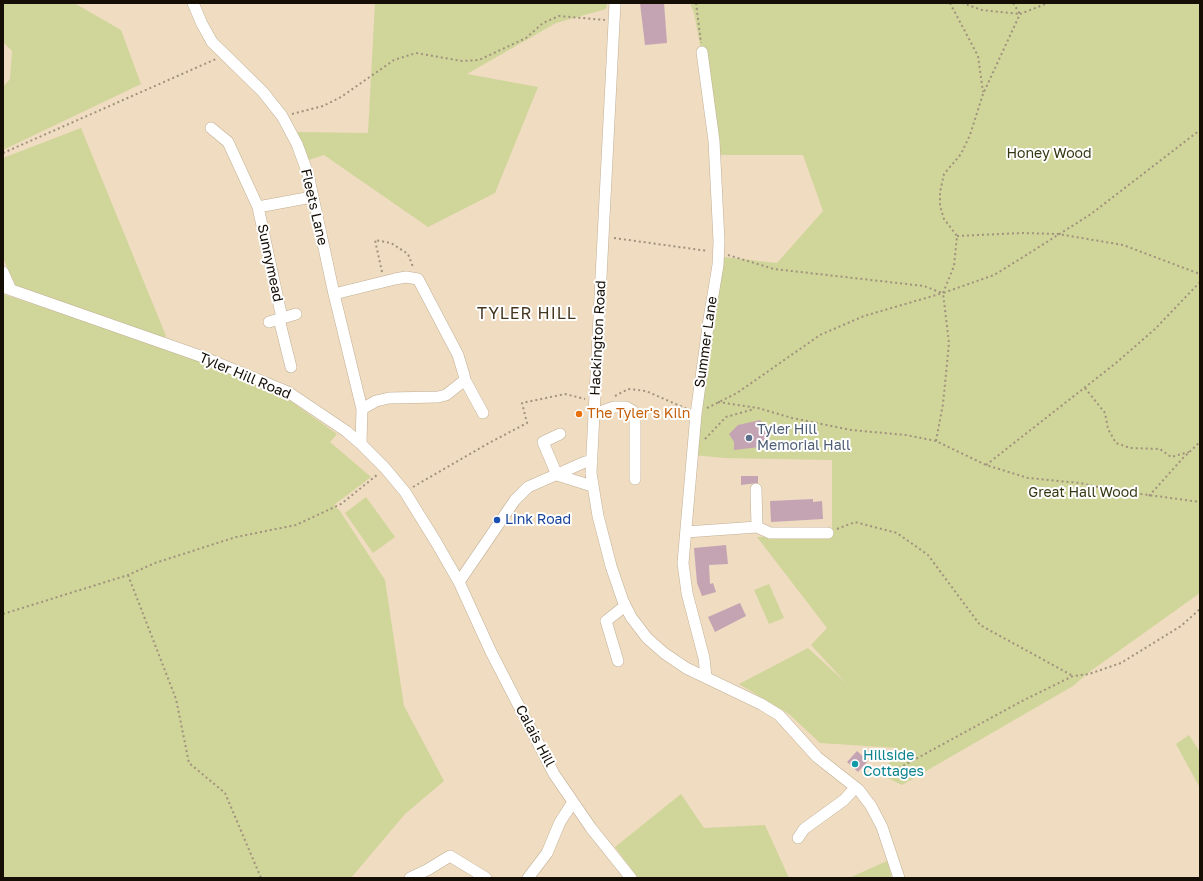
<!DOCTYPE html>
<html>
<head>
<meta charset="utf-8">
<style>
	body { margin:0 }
	#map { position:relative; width:1203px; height:881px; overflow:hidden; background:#efdcc1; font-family:"Golos Text",sans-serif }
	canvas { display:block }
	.frame { position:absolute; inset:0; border:4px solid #140e05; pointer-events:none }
</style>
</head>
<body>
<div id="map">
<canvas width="1203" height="881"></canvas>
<div class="frame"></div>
</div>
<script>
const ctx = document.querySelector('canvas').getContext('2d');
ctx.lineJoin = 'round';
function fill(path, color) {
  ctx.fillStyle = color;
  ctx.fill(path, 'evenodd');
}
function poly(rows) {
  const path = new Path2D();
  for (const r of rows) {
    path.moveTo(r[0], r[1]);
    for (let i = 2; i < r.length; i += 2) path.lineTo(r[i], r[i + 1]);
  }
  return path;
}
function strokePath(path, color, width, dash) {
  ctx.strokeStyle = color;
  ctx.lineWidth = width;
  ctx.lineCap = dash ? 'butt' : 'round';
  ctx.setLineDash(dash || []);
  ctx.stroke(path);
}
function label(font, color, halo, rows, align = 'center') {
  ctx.font = font + ' "Golos Text",sans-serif';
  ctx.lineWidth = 4;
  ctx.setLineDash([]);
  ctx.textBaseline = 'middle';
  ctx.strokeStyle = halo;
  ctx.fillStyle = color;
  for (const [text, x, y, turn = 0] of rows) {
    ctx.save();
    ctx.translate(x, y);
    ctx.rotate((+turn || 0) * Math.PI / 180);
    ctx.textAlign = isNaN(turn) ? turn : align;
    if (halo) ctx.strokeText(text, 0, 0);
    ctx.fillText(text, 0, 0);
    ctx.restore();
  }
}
fill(poly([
	[3,3,74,3,121,30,141,84,3,150,3,87,10,79,12,51,3,42],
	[375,3,607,3,606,9,556,23,467,74,538,87,495,193,428,227,324,155,309,160,297,132,368,133],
	[690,3,1200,3,1200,593,1092,670,1073,686,902,785,882,775,898,748,820,743,789,714,739,684,808,648,846,683,811,645,827,628,757,537,832,536,832,460,725,458,693,455,723,257,777,263,823,211,803,155,721,155,694,13],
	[81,128,166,336,160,342,19,293,3,258,3,158],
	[3,294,202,360,282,395,337,434,330,442,371,477,334,505,340,511,385,580,404,706,444,781,405,814,351,878,3,878],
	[366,497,395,537,373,553,345,513],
	[769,584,784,618,769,624,754,590],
	[1189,735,1200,752,1200,788,1176,744],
	[681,794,704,828,765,825,789,878,638,878,615,847],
	[887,861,892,878,849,878]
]), '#d0d59a');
fill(poly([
	[640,3,664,3,667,43,645,45],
	[760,420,764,424,769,446,734,450,734,442,729,434,738,425],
	[741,476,758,476,758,483,741,485],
	[813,499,813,502,822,501,823,519,771,522,770,501],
	[726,545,728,564,709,565,710,584,713,583,716,592,702,596,697,583,694,548],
	[740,603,746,616,715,632,708,617],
	[857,751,868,761,858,772,847,762]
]), '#c4a4b3');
const minor = poly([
	[193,3,202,24,212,42,263,92,282,116,297,144,308,174,334,294,362,409,361,444],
	[615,3,591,473,598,516,611,566,623,601,631,617,647,638,664,653,686,668,761,704,779,715,817,757,859,790,871,806,882,827,899,878],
	[702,52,714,141,719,241,718,265,709,319,696,414,683,563,687,593,704,658,706,677],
	[211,128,228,142,258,207,282,318],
	[258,207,312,197],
	[3,272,11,290],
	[3,287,203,357,288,392,346,431,361,444,385,468,405,492,436,542,459,582,491,652,554,774,591,828,631,878],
	[334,294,395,279,406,277,418,279,458,355,464,375,465,380,446,395,438,397,389,398,376,401,362,409],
	[279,319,291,367],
	[269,322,296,314],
	[465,380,483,413],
	[594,414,614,407,626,407,633,411,635,417,635,479],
	[557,475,543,442,560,434],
	[557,475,592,486],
	[756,489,757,527],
	[686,532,757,527,770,533,828,533],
	[459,582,515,500,528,487,585,462,592,461],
	[618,661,606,621,625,606],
	[798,838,804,829,844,800,855,788],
	[410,878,427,870,450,856,486,878],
	[528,878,547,853,560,822,573,802]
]);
strokePath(minor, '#c1af94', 12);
strokePath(poly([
	[696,3,701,43],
	[950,3,978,56,983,92],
	[962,3,982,10,1020,14],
	[1013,3,1020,14],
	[292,114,323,106,341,97,394,60,416,53,462,61,479,60,526,38,543,23,559,16,605,20],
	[3,153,216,59],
	[957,236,1022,233,1058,234,1123,245,1200,274],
	[614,238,708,251],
	[728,255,774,269,924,286,942,293],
	[382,272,375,240,391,243,408,254,413,267],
	[943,293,954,266,957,236,944,219,940,206,940,192,944,174,961,154,970,135,983,94,1020,14,1048,3],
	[1085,388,1105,413,1108,429,1116,443,1130,448,1160,449,1171,457,1189,452],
	[615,396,628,389,646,391,687,409],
	[718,402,758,408,792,418,851,430,906,435,936,441,986,465,1028,478,1080,483,1112,490,1200,502],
	[707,408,737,393,820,335,864,316,943,293],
	[705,439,726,417,754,409],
	[936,441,943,404,949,343,943,293,994,275,1020,259,1091,214,1200,130],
	[986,465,1116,363,1155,329,1200,282],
	[413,487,489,443,527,423,522,403,565,394,585,399],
	[1149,496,1183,458,1200,442],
	[837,529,855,522,897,533,928,555,980,625,1073,676],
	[128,575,176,699,189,763,225,793,261,878],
	[3,614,128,575,155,563,236,537,296,525,341,504,377,475],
	[890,773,1022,701,1073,676,1089,674,1121,663,1181,626,1200,609]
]), '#a0927d', 2, [2, 3]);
strokePath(minor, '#fff', 11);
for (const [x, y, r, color] of [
	[579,414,4,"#e8710a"],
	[749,438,4,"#5c6f8a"],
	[497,520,4,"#1a4fb4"],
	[855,764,4,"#0f9aa8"]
]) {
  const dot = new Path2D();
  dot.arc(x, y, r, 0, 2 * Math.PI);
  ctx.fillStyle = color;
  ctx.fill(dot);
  strokePath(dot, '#fff', 1.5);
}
label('14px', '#363813', '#fff', [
	["Honey Wood",1049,154],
	["Great Hall Wood",1083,493]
]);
label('14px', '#140e05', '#fff', [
	["Fleets Lane",314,207,77],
	["Sunnymead",270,263,78],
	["Hackington Road",598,338,-87],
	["Summer Lane",706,342,-82],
	["Tyler Hill Road",245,376,23],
	["Calais Hill",535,736,62]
]);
label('14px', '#c56008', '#fff', [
	["The Tyler's Kiln",587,414]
], 'left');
label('14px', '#4e5e75', '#fff', [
	["Tyler Hill",757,430],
	["Memorial Hall",757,446]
], 'left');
label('14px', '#164399', '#fff', [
	["Link Road",505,520]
], 'left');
label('14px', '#0d838f', '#fff', [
	["Hillside",863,756],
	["Cottages",863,772]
], 'left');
ctx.letterSpacing = '1px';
label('16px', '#45361f', '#fff', [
	["TYLER HILL",527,314]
]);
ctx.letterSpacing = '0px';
</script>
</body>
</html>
